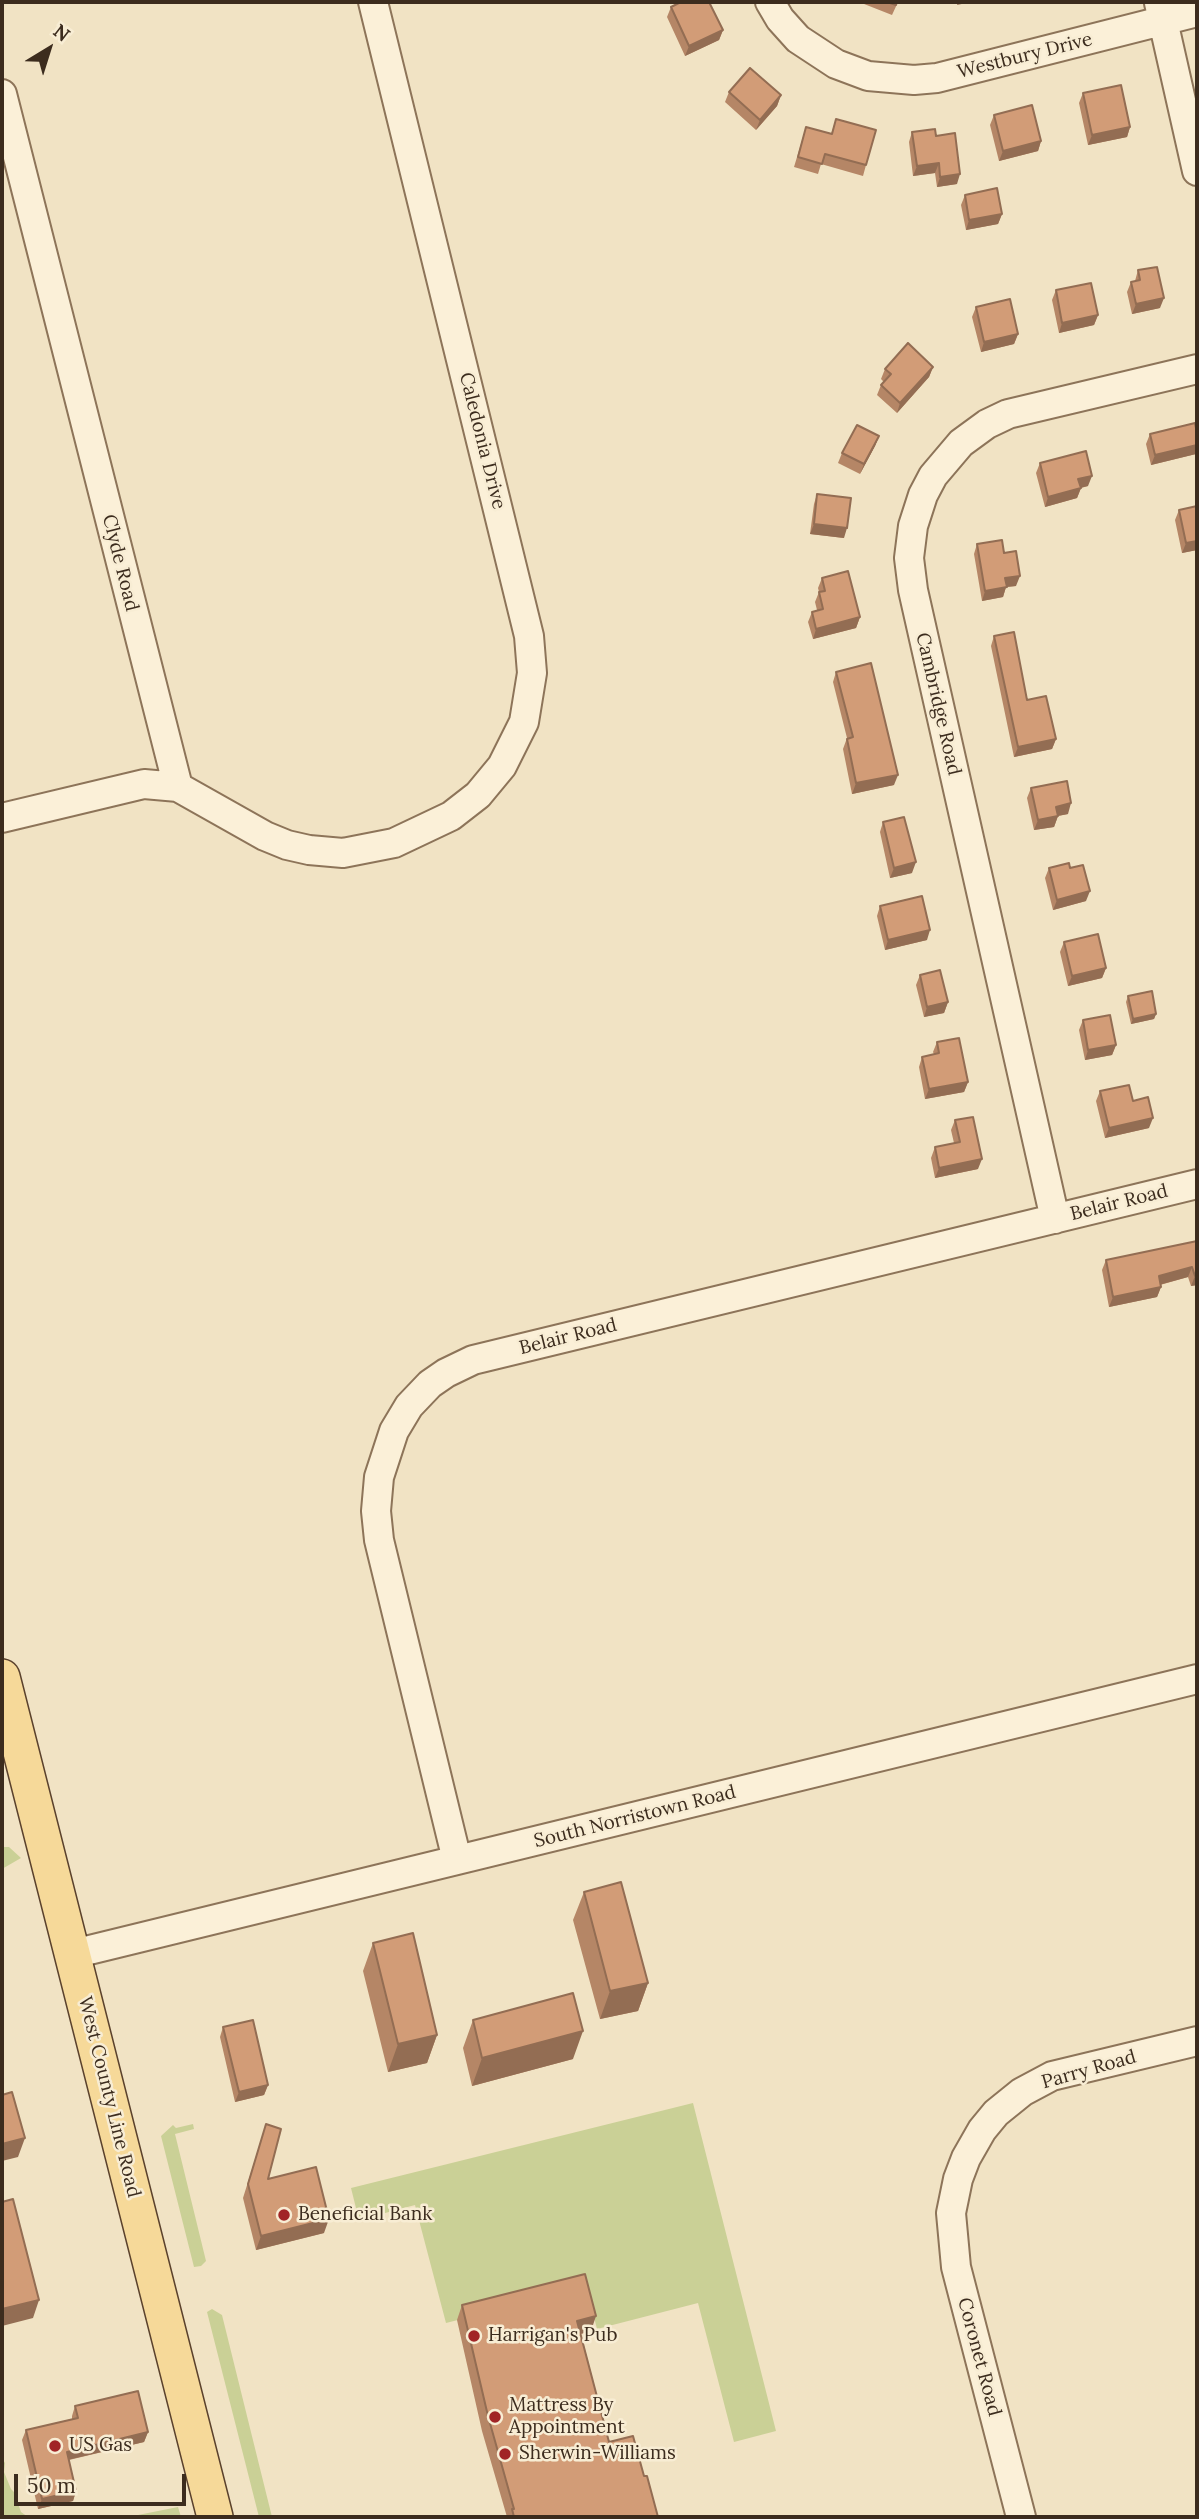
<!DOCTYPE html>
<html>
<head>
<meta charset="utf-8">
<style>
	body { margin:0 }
	#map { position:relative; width:1199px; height:2519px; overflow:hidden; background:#f1e3c4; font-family:Lora,serif }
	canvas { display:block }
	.frame { position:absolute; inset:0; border:4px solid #3c2c1e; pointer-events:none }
	.north { position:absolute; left:14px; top:14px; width:70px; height:70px; -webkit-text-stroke:5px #f8edd4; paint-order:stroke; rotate:38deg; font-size:19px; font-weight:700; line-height:28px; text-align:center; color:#3c2c1e }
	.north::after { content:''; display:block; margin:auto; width:24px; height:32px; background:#3c2c1e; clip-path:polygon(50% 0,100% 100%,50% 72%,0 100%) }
	.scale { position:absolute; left:14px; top:2474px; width:172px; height:32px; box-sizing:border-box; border:4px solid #3c2c1e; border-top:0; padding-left:9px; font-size:21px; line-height:24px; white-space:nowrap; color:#3c2c1e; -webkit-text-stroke:5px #f8edd4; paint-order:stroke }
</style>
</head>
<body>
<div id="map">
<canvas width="1199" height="2519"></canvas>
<div class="frame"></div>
<div class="north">N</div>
<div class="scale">50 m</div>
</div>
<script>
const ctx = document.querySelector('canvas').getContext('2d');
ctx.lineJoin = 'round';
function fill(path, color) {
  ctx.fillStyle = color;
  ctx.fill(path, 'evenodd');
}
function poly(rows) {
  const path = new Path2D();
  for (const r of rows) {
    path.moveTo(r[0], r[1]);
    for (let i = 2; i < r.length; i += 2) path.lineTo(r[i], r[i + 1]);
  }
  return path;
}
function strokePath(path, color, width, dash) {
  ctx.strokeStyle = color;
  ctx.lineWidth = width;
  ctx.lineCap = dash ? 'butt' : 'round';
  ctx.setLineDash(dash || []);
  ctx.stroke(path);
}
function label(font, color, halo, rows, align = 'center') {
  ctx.font = font + ' Lora,serif';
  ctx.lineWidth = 5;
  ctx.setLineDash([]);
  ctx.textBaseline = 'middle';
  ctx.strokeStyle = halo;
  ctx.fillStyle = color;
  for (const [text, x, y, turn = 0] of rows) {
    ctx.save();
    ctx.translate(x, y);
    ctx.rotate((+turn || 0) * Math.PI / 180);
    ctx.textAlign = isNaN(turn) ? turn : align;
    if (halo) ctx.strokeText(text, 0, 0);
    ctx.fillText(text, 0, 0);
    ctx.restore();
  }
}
fill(poly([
	[2,1847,9,1847,21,1858,2,1869],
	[693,2103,776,2431,734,2442,698,2303,597,2329,590,2301,579,2289,446,2323,415,2205,359,2220,351,2188],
	[193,2124,194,2129,175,2134,206,2261,201,2266,194,2267,161,2136,173,2125,176,2128],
	[212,2309,222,2315,272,2517,259,2517,207,2312],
	[2,2458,5,2463,4,2472,11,2489,14,2492,21,2512,28,2517,2,2517],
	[178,2507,181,2517,128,2517]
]), '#cad096');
const minor = poly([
	[770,2,780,19,798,39,836,64,868,76,914,80,937,78,1197,12],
	[1159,3,1197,171],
	[2,94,178,787,265,836,287,845,309,850,343,853,394,843,451,816,478,795,502,766,524,722,532,673,529,636,373,2],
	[2,818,144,784,178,787],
	[1055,1219,913,590,909,558,913,526,923,495,933,476,961,443,987,424,1008,414,1197,369],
	[457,1860,379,1540,376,1511,379,1477,394,1431,409,1406,430,1384,446,1373,473,1360,1197,1184],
	[73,1954,1197,1679],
	[1021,2517,956,2267,951,2213,958,2179,966,2158,982,2130,996,2113,1022,2092,1052,2076,1197,2041]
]);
const major = poly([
	[2,1677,215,2517]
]);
strokePath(minor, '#8d7459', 32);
strokePath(major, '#5b422d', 38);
strokePath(minor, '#fbf0d8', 28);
strokePath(major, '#f6d999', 35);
fill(poly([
	[859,2,898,2,892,15],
	[671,7,723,30,719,40,685,56,667,17],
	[729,92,781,95,777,106,756,130,725,102],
	[1083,93,1130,127,1127,137,1088,145,1079,103],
	[994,115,1041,141,1038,151,999,161,990,125],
	[836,119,866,165,863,176,821,164,818,174,794,167,806,127,831,134],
	[912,132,936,136,957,184,937,187,935,173,913,176,909,142],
	[965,195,1002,214,998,224,966,230,961,205],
	[1138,270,1160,308,1132,314,1127,292,1131,282,1135,281],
	[1056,290,1098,315,1094,325,1059,333,1052,300],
	[976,307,1018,334,1014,344,981,352,972,317],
	[933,367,929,377,897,413,877,395,881,385,884,382,881,379,885,369],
	[1150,434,1196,454,1151,465,1146,444],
	[879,436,875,446,860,474,838,463,842,453],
	[1040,463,1088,486,1081,488,1077,498,1045,507,1036,473],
	[817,494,844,538,810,534,814,504],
	[1197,506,1197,550,1182,553,1175,520,1179,510],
	[977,544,1004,553,1016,586,1006,587,1003,597,982,601,974,554],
	[822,578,860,617,856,628,813,639,808,622,812,612,817,610,815,602,819,592,818,588],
	[1197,593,1197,610,1195,599],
	[994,636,1027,700,1056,739,1052,749,1014,757,991,646],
	[836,672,894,785,852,794,843,749,847,738,833,682],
	[1031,788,1068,814,1058,816,1054,827,1034,830,1027,798],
	[883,822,912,873,890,878,880,832],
	[1049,868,1070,868,1086,901,1053,910,1045,878],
	[880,906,927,940,885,950,877,916],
	[1064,942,1106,968,1102,978,1068,986,1060,952],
	[920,975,948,1002,944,1013,924,1017,916,985],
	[1128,996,1156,1014,1154,1019,1131,1024,1126,1002],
	[1083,1020,1116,1045,1112,1055,1085,1060,1079,1030],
	[937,1042,968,1082,964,1092,925,1099,919,1067,922,1057,934,1054,933,1052],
	[1100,1091,1133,1101,1149,1128,1105,1138,1096,1101],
	[955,1120,978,1169,935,1178,931,1158,935,1147,954,1143,951,1130],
	[1197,1241,1197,1285,1191,1286,1188,1277,1160,1285,1161,1287,1157,1297,1109,1307,1102,1270,1106,1260],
	[584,1892,648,1983,638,2011,600,2019,573,1920],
	[373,1943,437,2035,427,2063,388,2072,363,1971],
	[473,2020,573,2059,472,2086,463,2048],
	[223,2027,268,2085,264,2095,235,2102,220,2037],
	[266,2124,268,2179,324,2233,256,2250,243,2198],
	[462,2305,591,2331,581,2334,609,2442,644,2476,658,2517,507,2517,482,2431,457,2320],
	[75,2406,148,2432,144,2442,69,2460,76,2491,73,2501,38,2509,22,2440,26,2430,72,2419,72,2416]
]), '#b58666');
fill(poly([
	[958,2,971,2,957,5],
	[723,30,719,40,685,56,689,46],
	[781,95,777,106,756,130,760,120],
	[1130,127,1127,137,1088,145,1092,135],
	[1041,141,1038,151,999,161,1003,151],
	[939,163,935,173,913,176,917,166],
	[960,174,957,184,937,187,940,177],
	[1002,214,998,224,966,230,969,220],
	[1164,298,1160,308,1132,314,1136,304],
	[1098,315,1094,325,1059,333,1062,323],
	[1018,334,1014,344,981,352,984,342],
	[933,367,929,377,897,413,900,403],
	[879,436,875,446,860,474,864,464],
	[1197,445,1196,454,1151,465,1155,455],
	[1092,476,1088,486,1075,489,1078,479],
	[1081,488,1077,498,1045,507,1048,497],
	[814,524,847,528,844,538,810,534],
	[1197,541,1197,550,1182,553,1186,543],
	[1020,576,1016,586,1006,587,1003,597,982,601,985,591,1005,578],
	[860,617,856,628,813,639,816,629],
	[1056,739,1052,749,1014,757,1018,747],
	[898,775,894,785,852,794,856,783],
	[1071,803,1068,814,1052,817,1056,807],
	[1058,816,1054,827,1034,830,1038,820],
	[916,862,912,873,890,878,894,868],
	[1090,891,1086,901,1053,910,1057,900],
	[930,930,927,940,885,950,888,940],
	[1106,968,1102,978,1068,986,1072,976],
	[948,1002,944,1013,924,1017,927,1007],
	[1156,1014,1154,1019,1131,1024,1133,1019],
	[1116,1045,1112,1055,1085,1060,1088,1050],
	[968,1082,964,1092,925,1099,929,1089],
	[1153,1118,1149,1128,1105,1138,1109,1128],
	[982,1159,978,1169,935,1178,939,1168],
	[1192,1267,1188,1277,1155,1286,1159,1276],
	[1195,1276,1197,1276,1197,1285,1191,1286],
	[1161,1287,1157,1297,1109,1307,1113,1297],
	[648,1983,638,2011,600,2019,610,1991],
	[583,2031,573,2059,472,2086,482,2058],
	[437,2035,427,2063,388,2072,398,2044],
	[268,2085,264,2095,235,2102,239,2092],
	[25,2138,18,2157,2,2161,2,2144],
	[329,2219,324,2233,256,2250,261,2236],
	[39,2300,33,2318,2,2326,2,2309],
	[596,2316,591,2331,572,2336,577,2321],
	[148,2432,144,2442,63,2461,67,2452],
	[76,2491,73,2501,38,2509,42,2499]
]), '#936d53');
const building = poly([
	[681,2,709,2,723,30,689,46,671,7,681,2],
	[887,2,897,2,896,5,887,2],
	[750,68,781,95,760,120,729,92,750,68],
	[1121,85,1130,127,1092,135,1083,93,1121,85],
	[1032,105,1041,141,1003,151,994,115,1032,105],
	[836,119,876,130,866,165,825,154,822,164,798,157,806,127,832,134,836,119],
	[935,129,936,136,955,133,960,174,940,177,939,163,917,166,912,132,935,129],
	[997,188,1002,214,969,220,965,195,997,188],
	[1157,267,1164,298,1136,304,1131,282,1140,280,1138,270,1157,267],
	[1091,283,1098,315,1062,323,1056,290,1091,283],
	[1010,299,1018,334,984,342,976,307,1010,299],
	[908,343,933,367,900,403,881,385,891,374,885,369,908,343],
	[1195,423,1197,433,1197,445,1155,455,1150,434,1195,423],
	[857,425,879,436,864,464,842,453,857,425],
	[1086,451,1092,476,1078,479,1081,488,1048,497,1040,463,1086,451],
	[817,494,851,498,847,528,814,524,817,494],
	[1197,506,1197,541,1186,543,1179,510,1197,506],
	[1002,540,1004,553,1016,551,1020,576,1005,578,1007,587,985,591,977,544,1002,540],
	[848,571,860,617,816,629,812,612,823,609,819,592,825,591,822,578,848,571],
	[1014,632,1027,700,1046,696,1056,739,1018,747,994,636,1014,632],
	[871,663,898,775,856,783,847,739,853,737,836,672,871,663],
	[1067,781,1071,803,1056,807,1058,816,1038,820,1031,788,1067,781],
	[904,817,916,862,894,868,883,822,904,817],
	[1069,863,1070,868,1083,865,1090,891,1057,900,1049,868,1069,863],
	[922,896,930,930,888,940,880,906,922,896],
	[1098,934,1106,968,1072,976,1064,942,1098,934],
	[940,970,948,1002,927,1007,920,975,940,970],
	[1152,991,1156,1014,1133,1019,1128,996,1152,991],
	[1110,1015,1116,1045,1088,1050,1083,1020,1110,1015],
	[959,1038,968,1082,929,1089,922,1057,939,1053,937,1042,959,1038],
	[1129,1085,1133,1101,1148,1097,1153,1118,1109,1128,1100,1091,1129,1085],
	[973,1117,982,1159,939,1168,935,1147,960,1142,955,1120,973,1117],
	[1197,1241,1197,1276,1195,1276,1192,1267,1159,1276,1161,1287,1113,1297,1106,1260,1197,1241],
	[621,1882,648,1983,610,1991,584,1892,621,1882],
	[413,1933,437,2035,398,2044,373,1943,413,1933],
	[573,1993,583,2031,482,2058,473,2020,573,1993],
	[253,2020,268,2085,239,2092,223,2027,253,2020],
	[12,2092,25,2138,2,2144,2,2095,12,2092],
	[266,2124,281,2129,268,2179,316,2167,329,2219,261,2236,248,2184,266,2124],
	[13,2199,39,2300,2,2309,2,2202,13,2199],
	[585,2274,596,2316,577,2321,609,2442,633,2436,644,2476,647,2476,658,2517,514,2517,512,2509,514,2509,488,2416,462,2305,585,2274],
	[138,2391,148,2432,67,2452,76,2491,42,2499,26,2430,78,2418,75,2406,138,2391]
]);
fill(building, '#d29c77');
strokePath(building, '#936d53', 2);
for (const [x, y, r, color] of [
	[284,2215,7,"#a12426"],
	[474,2336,7,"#a12426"],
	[495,2417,7,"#a12426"],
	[55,2446,7,"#a12426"],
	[505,2454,7,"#a12426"]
]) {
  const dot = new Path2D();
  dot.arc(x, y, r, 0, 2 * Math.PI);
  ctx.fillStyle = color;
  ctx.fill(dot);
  strokePath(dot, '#f8edd4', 2.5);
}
label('19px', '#3c2c1e', '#f8edd4', [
	["Westbury Drive",1025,56,-14],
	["Caledonia Drive",482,441,76],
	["Clyde Road",120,563,76],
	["Cambridge Road",938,704,77],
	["Belair Road",1119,1203,-14],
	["Belair Road",568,1337,-14],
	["South Norristown Road",635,1817,-14],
	["Parry Road",1089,2070,-16],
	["West County Line Road",109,2097,76],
	["Coronet Road",979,2357,75]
]);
label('19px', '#3c2c1e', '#f8edd4', [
	["Beneficial Bank",298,2215],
	["Harrigan's Pub",488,2336],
	["Mattress By",509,2406],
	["Appointment",509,2428],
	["US Gas",69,2446],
	["Sherwin-Williams",519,2454]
], 'left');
</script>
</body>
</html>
